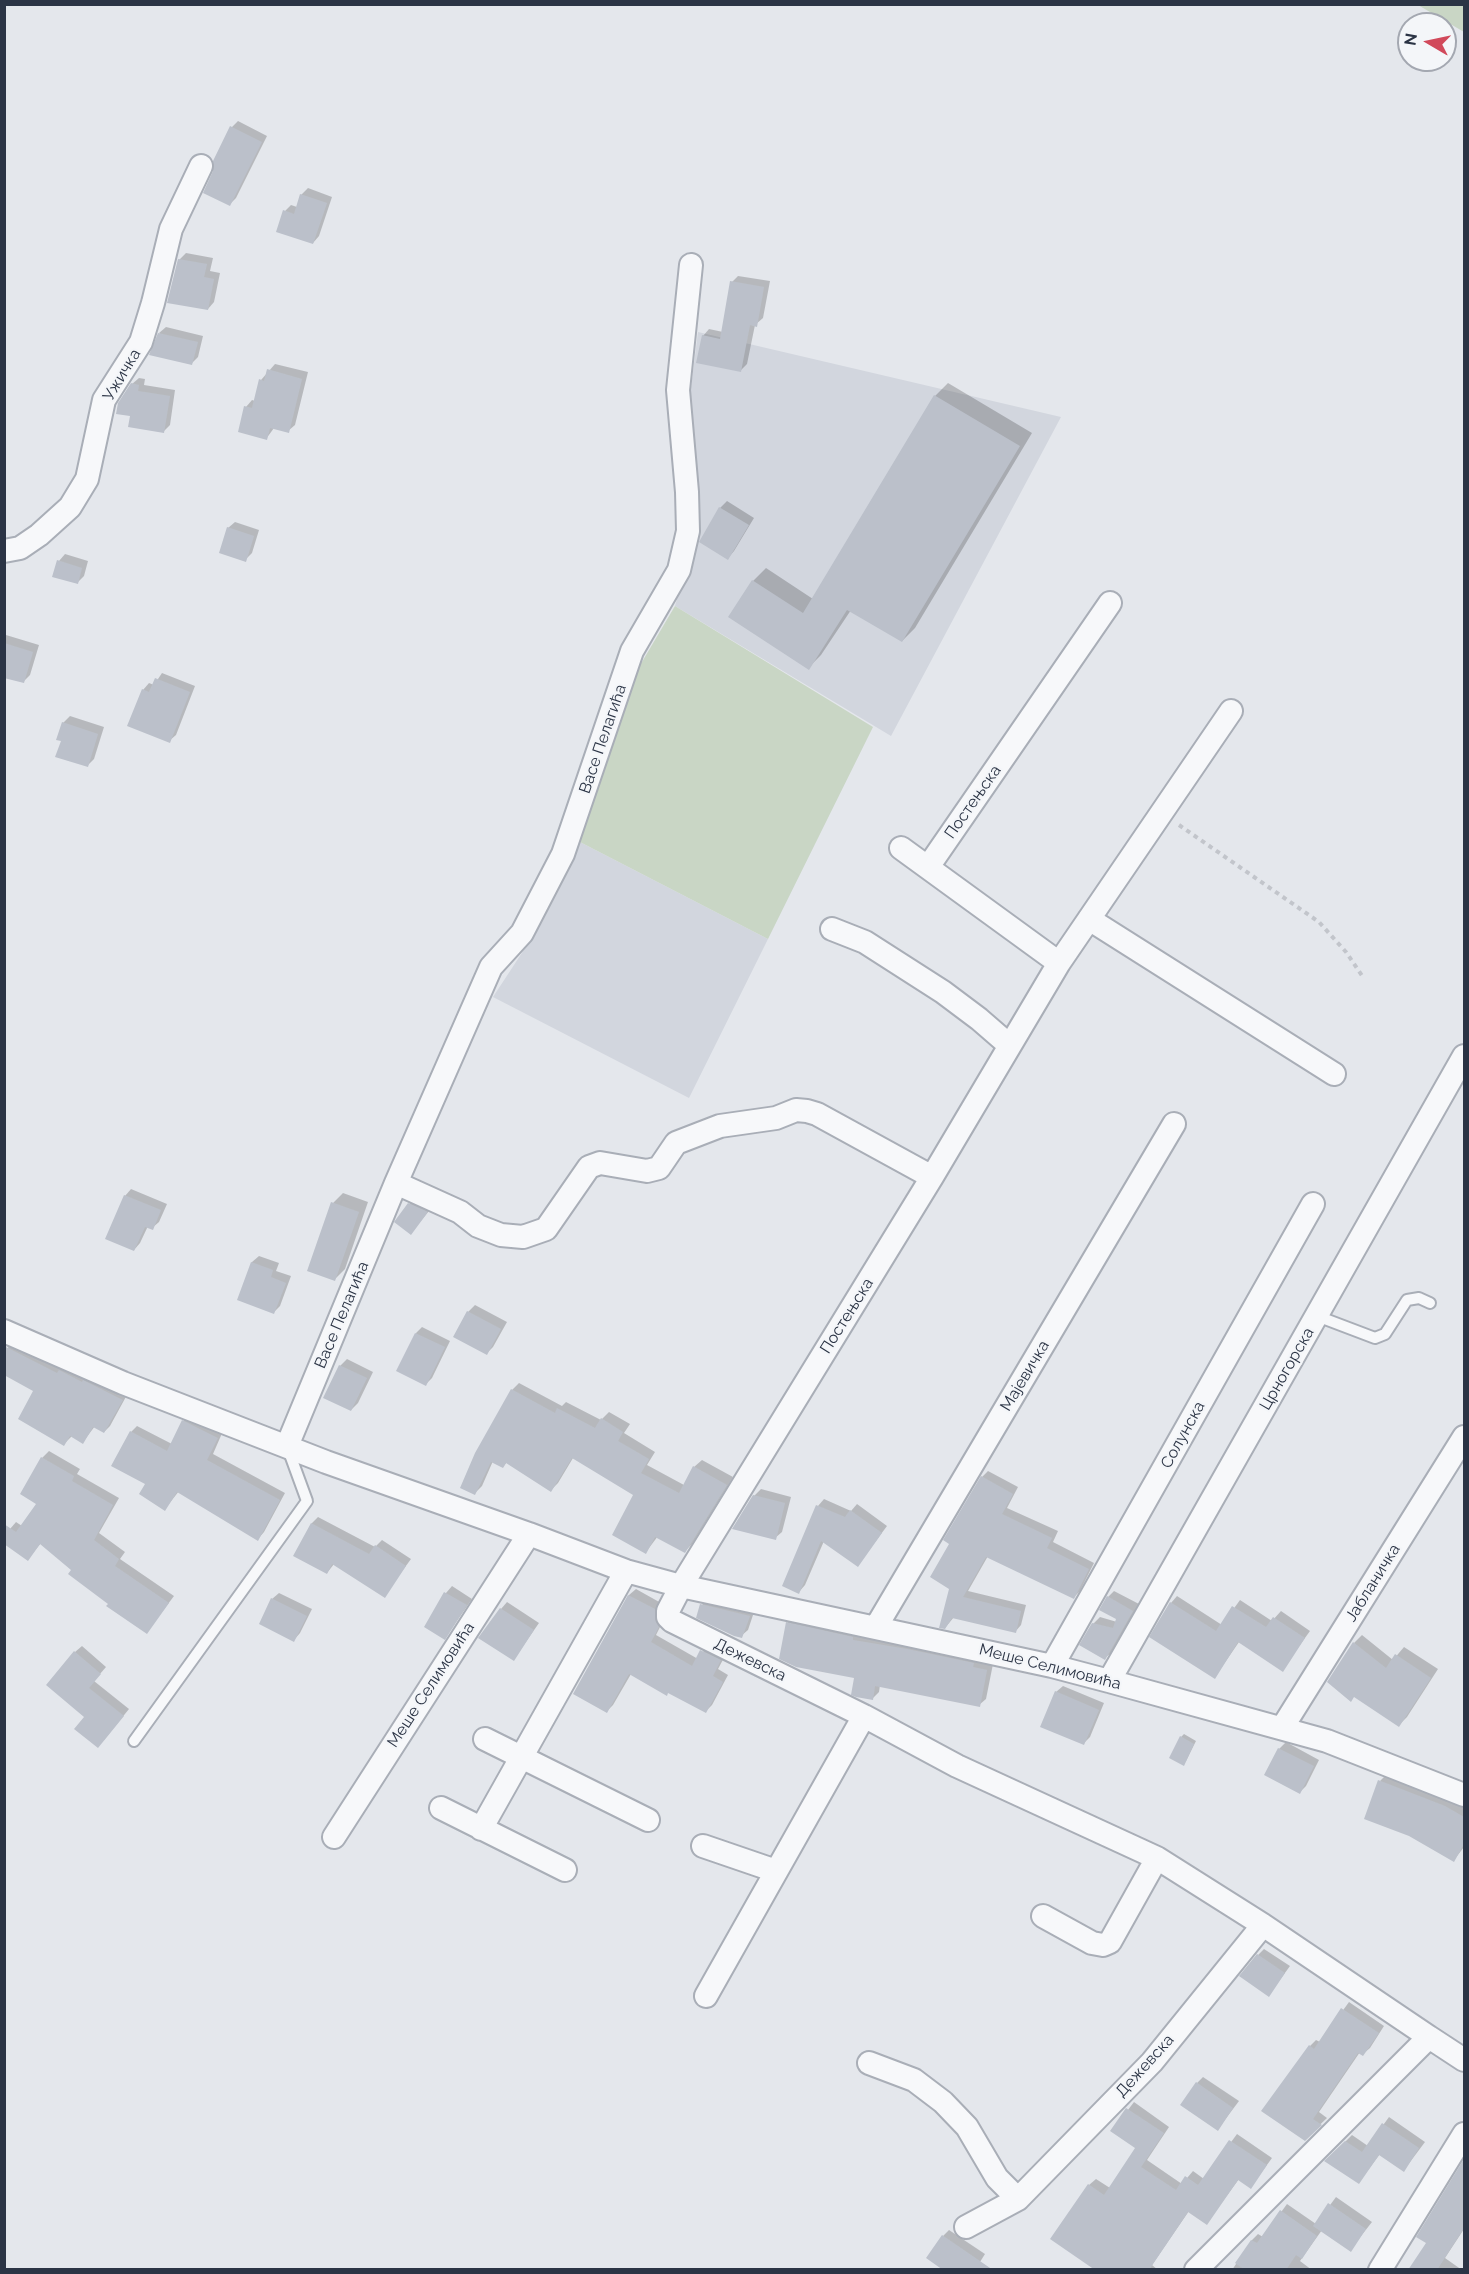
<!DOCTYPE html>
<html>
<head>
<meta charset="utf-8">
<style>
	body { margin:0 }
	#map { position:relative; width:1469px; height:2274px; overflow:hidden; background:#e4e7ec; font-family:Raleway,sans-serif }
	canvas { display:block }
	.frame { position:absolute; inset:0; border:6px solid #2b3445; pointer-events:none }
	.north { position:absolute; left:1397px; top:12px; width:60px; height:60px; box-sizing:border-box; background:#f4f6f9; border:2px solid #a4a8b1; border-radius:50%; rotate:279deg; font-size:16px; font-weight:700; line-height:24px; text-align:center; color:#2b3445 }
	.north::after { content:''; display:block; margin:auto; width:21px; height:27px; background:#d1495b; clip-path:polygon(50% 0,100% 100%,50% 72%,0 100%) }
</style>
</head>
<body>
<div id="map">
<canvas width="1469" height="2274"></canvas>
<div class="frame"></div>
<div class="north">N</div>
</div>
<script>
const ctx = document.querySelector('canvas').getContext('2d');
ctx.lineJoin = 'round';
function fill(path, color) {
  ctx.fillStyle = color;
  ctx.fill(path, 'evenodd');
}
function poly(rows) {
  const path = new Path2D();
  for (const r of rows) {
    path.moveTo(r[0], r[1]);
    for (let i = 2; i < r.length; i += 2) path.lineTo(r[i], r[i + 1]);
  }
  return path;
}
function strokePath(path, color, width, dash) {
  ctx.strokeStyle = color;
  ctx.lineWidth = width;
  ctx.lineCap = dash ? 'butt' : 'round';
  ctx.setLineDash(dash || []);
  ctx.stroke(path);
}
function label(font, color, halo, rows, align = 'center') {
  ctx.font = font + ' Raleway,sans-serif';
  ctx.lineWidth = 4.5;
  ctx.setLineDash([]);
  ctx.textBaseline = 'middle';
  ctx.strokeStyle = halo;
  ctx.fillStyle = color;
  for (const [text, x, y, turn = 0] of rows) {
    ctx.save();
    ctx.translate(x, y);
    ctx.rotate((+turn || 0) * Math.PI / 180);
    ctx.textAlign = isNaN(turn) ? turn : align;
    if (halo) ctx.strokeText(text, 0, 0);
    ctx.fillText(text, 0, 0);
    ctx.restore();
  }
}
fill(poly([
	[698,332,1061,417,891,736,675,606,695,535,689,403],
	[578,841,768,939,689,1098,493,997,533,936]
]), '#d2d6de');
fill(poly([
	[1418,5,1464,5,1464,32],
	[675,606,873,727,768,939,578,841,626,689]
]), '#c9d6c5');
fill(poly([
	[238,121,267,136,236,198,230,204,232,127],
	[308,188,332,197,319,236,313,243,285,211,291,205,297,207,301,195],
	[186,253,213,258,210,271,220,273,214,302,208,309,179,260],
	[738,276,770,281,763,318,755,325,747,364,740,371,703,336,709,329,723,332,732,282],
	[166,327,203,336,198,357,192,363,159,333],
	[275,364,308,372,295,425,288,431,274,428,266,439,246,407,252,400,255,401,261,380],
	[139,378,145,379,144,385,175,390,170,425,164,431,132,384],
	[948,383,1032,433,915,628,902,641,851,610,821,655,808,668,753,581,766,568,813,599,935,396],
	[727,501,754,518,734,551,728,558,701,542,720,508],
	[235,522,259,530,252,553,245,560,228,528],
	[65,554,88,561,84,576,77,583,59,561],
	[6,635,39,645,30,675,23,682,4,676],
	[162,673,195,686,176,735,169,741,143,690,149,683,154,685],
	[70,716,104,727,94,759,87,766,63,723],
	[131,1189,167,1204,159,1222,152,1228,148,1226,140,1243,134,1250,125,1196],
	[343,1193,368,1202,345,1269,335,1279,333,1203],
	[416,1198,433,1206,411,1233,409,1204],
	[259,1256,279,1263,276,1271,291,1276,280,1306,274,1312,239,1299,252,1262],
	[475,1305,507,1322,493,1347,487,1353,455,1336,468,1312],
	[422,1327,450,1341,432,1378,426,1384,416,1333],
	[13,1341,128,1393,110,1426,104,1432,95,1426,83,1442,72,1436,64,1444,35,1390,4,1353],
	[347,1359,373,1372,358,1403,351,1410,325,1397,340,1366],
	[519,1383,562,1406,566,1402,601,1420,609,1412,630,1424,624,1433,655,1452,647,1465,684,1485,694,1467,702,1460,733,1477,692,1544,685,1551,658,1536,646,1552,635,1494,573,1458,558,1483,551,1490,507,1462,503,1467,493,1461,482,1486,475,1493,512,1390],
	[190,1415,223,1431,213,1454,285,1493,264,1532,258,1539,179,1491,165,1509,147,1483,131,1432,137,1426,172,1444,183,1421],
	[49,1451,80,1469,77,1474,119,1498,99,1533,125,1552,120,1559,174,1596,147,1632,110,1603,41,1543,28,1559,4,1536,16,1522,22,1526,39,1503,42,1458],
	[988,1471,1018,1487,1007,1508,1058,1531,1053,1542,1094,1563,1080,1591,1074,1597,988,1556,968,1591,1026,1605,1021,1625,1015,1632,954,1617,945,1628,951,1588,951,1543,982,1477],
	[761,1489,791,1497,782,1532,775,1538,754,1496],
	[824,1499,851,1511,857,1504,887,1526,858,1565,824,1541,805,1585,799,1592,818,1506],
	[318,1517,375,1547,382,1540,411,1559,384,1596,334,1564,327,1573,295,1555,312,1523],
	[452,1586,472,1599,445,1638,426,1627,446,1593],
	[636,1589,661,1603,664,1619,656,1635,698,1659,708,1645,726,1654,718,1669,728,1675,712,1705,706,1711,631,1674,613,1705,607,1711,575,1693,629,1595],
	[1114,1591,1139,1604,1112,1652,1105,1658,1093,1624,1100,1617,1117,1622,1118,1618,1108,1597],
	[279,1593,312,1609,300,1633,294,1640,272,1599],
	[1177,1596,1222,1625,1240,1600,1272,1621,1281,1611,1310,1631,1282,1670,1239,1642,1215,1677,1171,1603],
	[708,1598,755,1609,748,1630,741,1636,702,1605],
	[507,1602,539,1623,514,1659,501,1609],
	[794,1617,993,1664,986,1699,979,1705,880,1685,879,1692,873,1698,855,1676,787,1623],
	[1362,1635,1393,1660,1404,1647,1438,1669,1407,1717,1399,1725,1354,1643],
	[82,1646,106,1667,94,1681,129,1709,104,1740,86,1717,75,1652],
	[1063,1686,1104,1703,1090,1737,1084,1743,1056,1692],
	[1184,1734,1196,1741,1186,1761,1181,1737],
	[1286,1742,1319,1760,1306,1786,1300,1792,1279,1749],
	[1388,1773,1464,1804,1464,1847,1454,1860,1380,1781],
	[1264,1949,1290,1966,1269,1995,1258,1955],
	[1349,2002,1384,2026,1370,2048,1363,2054,1360,2052,1319,2112,1327,2118,1305,2139,1310,2046,1316,2040,1320,2042],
	[1203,2077,1239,2101,1218,2129,1197,2083],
	[1134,2102,1169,2127,1147,2160,1182,2184,1193,2171,1204,2179,1237,2134,1272,2158,1251,2187,1239,2179,1207,2223,1189,2211,1152,2265,1158,2270,1096,2270,1089,2185,1096,2179,1110,2188,1137,2147,1112,2131],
	[1389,2117,1425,2142,1404,2170,1380,2154,1359,2182,1327,2160,1352,2135,1368,2146],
	[1464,2162,1464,2229,1445,2258,1462,2270,1410,2270,1428,2243,1418,2236],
	[1336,2197,1372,2222,1350,2250,1322,2230,1300,2261,1312,2270,1232,2270,1252,2240,1258,2234,1263,2237,1287,2204,1316,2224],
	[949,2230,985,2254,975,2270,943,2236]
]), '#0003');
fill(poly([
	[230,126,262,142,230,206,203,193,213,171,213,161],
	[300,194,327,203,313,244,276,232,283,210,294,214],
	[178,259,207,264,204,277,214,279,208,310,167,303],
	[730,281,764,287,757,327,750,325,741,372,696,363,702,335,720,339],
	[158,333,198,342,192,365,149,355],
	[267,369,302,379,289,433,270,428,267,440,238,432,244,406,252,408,259,379,264,381],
	[131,383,139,385,138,391,170,396,164,433,128,427,130,416,116,414,118,403],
	[934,395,1020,446,902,642,847,610,809,670,728,617,752,580,803,613],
	[719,507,749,525,728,560,699,542],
	[227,527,254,536,246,562,219,553],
	[57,560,82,568,78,584,52,577],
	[4,643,33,652,24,683,4,678],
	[155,678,190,692,170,743,127,726,142,689,149,692],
	[62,722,98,734,88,767,55,757,61,741,56,740],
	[124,1195,161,1210,153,1230,145,1227,134,1251,105,1239],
	[331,1202,359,1212,335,1281,307,1271],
	[408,1203,428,1212,411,1235,394,1222],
	[251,1262,273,1270,271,1277,286,1283,274,1314,237,1300],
	[467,1311,501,1329,487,1355,453,1337],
	[415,1333,445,1347,426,1386,396,1371],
	[4,1346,57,1373,59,1370,82,1382,83,1380,123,1400,104,1433,93,1427,83,1444,70,1436,64,1446,18,1419,33,1391,4,1375],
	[339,1365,367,1378,351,1411,323,1398],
	[511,1389,555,1413,557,1408,595,1428,601,1418,623,1432,618,1441,649,1459,641,1473,679,1493,693,1466,727,1485,685,1553,655,1537,646,1554,612,1535,633,1495,572,1458,551,1492,506,1463,503,1468,491,1462,475,1495,460,1488,475,1453],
	[182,1420,218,1438,207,1460,280,1500,258,1541,177,1492,165,1511,139,1494,145,1484,111,1466,130,1431,167,1451],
	[41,1457,74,1476,72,1481,113,1505,94,1540,119,1559,115,1566,169,1603,147,1634,106,1606,108,1604,68,1574,71,1570,40,1544,28,1561,4,1544,4,1524,16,1532,36,1504,20,1494],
	[981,1476,1013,1494,1002,1514,1052,1538,1047,1548,1089,1569,1074,1599,986,1557,963,1597,1021,1611,1016,1633,952,1618,945,1629,939,1628,949,1589,930,1577,949,1544,943,1540],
	[753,1495,785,1503,776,1540,732,1529],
	[816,1505,845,1517,850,1510,882,1533,858,1567,821,1541,799,1594,782,1586],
	[311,1523,369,1554,375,1545,406,1566,385,1598,332,1564,327,1574,293,1556],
	[444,1592,467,1605,445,1640,424,1627],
	[628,1595,655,1609,655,1618,659,1627,651,1642,692,1666,700,1650,721,1660,713,1676,723,1682,706,1713,668,1693,667,1696,629,1674,607,1713,573,1694],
	[1107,1596,1133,1611,1105,1660,1079,1645,1092,1623,1113,1628,1116,1619,1099,1610],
	[271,1598,307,1616,294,1642,259,1624],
	[1170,1602,1216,1631,1232,1606,1266,1627,1273,1617,1305,1638,1283,1672,1238,1642,1215,1679,1149,1637],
	[700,1604,750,1616,742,1638,734,1636,696,1618],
	[500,1608,534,1630,514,1661,478,1638],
	[786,1622,853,1637,853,1640,907,1649,974,1663,973,1667,987,1670,980,1707,875,1686,873,1700,856,1697,851,1695,854,1678,796,1667,779,1659],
	[1353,1642,1386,1668,1395,1654,1431,1678,1399,1727,1354,1697,1351,1702,1327,1682],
	[74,1651,101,1674,89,1688,124,1716,98,1748,74,1729,84,1717,46,1685],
	[1055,1691,1099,1710,1084,1745,1040,1727],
	[1180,1736,1194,1744,1184,1766,1169,1758],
	[1278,1748,1314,1766,1300,1794,1264,1775],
	[1378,1780,1445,1806,1464,1817,1464,1844,1454,1862,1409,1836,1364,1819],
	[1257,1954,1285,1973,1269,1997,1239,1976],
	[1341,2008,1379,2033,1363,2056,1358,2053,1313,2119,1322,2125,1305,2141,1261,2111,1309,2045,1314,2049],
	[1196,2082,1233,2108,1218,2131,1180,2105],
	[1126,2108,1164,2133,1141,2167,1176,2190,1185,2176,1198,2185,1229,2140,1267,2165,1251,2189,1238,2180,1207,2225,1188,2212,1149,2270,1095,2270,1050,2239,1088,2184,1104,2195,1135,2148,1110,2131],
	[1382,2123,1419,2148,1404,2172,1379,2155,1359,2184,1324,2161,1345,2141,1362,2152],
	[1464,2159,1464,2228,1437,2270,1408,2270,1426,2243,1416,2237],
	[1328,2203,1366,2229,1351,2252,1313,2226],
	[1280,2210,1317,2236,1302,2259,1296,2255,1286,2270,1245,2270,1235,2263,1251,2240,1257,2243],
	[942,2235,993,2270,943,2270,926,2258]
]), '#bbc0ca');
const lane = poly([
	[1317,1316,1375,1338,1385,1334,1407,1300,1419,1298,1430,1303],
	[134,1741,307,1501,288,1449]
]);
const street = poly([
	[4,551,20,548,39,535,70,507,87,479,104,400,141,342,153,303,171,229,201,166],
	[1231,711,1059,963,932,1177,681,1586,668,1611,668,1617,672,1621,864,1716,957,1766,1157,1858,1263,1925,1429,2037],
	[901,848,1059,963],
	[928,867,1110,603],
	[1089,919,1334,1074],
	[832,929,865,942,943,992,979,1019,1009,1045],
	[396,1183,460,1212,478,1226,501,1235,523,1237,546,1229,589,1167,600,1163,647,1171,659,1168,676,1143,720,1126,776,1118,796,1110,807,1111,817,1114,932,1177],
	[4,1331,123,1383,326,1462,529,1534,626,1571,681,1586,1052,1666,1109,1681,1327,1741,1464,1795],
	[287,1446,396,1183,491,967,522,933,563,854,632,651,679,570,688,531,687,492,678,390,691,265],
	[876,1627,1174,1124],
	[1052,1666,1313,1204],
	[1109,1681,1464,1056],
	[1282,1728,1464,1437],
	[485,1739,648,1820],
	[441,1808,565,1870],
	[481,1829,626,1571],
	[334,1837,529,1534],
	[703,1846,776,1871],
	[1043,1916,1092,1943,1103,1945,1110,1942,1157,1858],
	[706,1996,864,1716],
	[869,2063,914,2080,943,2102,967,2127,997,2178,1018,2199],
	[966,2227,1018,2199,1152,2062,1263,1925],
	[1196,2270,1429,2037,1464,2060],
	[1380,2270,1464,2134]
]);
strokePath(lane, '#a9aeb7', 14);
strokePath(street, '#a9aeb7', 26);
strokePath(poly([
	[1179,825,1319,922,1346,952,1363,977]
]), '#c2c5cb', 4, [4.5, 4.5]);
strokePath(lane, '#f7f8fa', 10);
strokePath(street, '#f7f8fa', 22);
label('16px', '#2b3445', '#f4f6f9', [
	["Ужичка",122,375,-59],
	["Васе Пелагића",603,739,-71],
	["Постењска",973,802,-55],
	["Васе Пелагића",342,1315,-67],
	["Постењска",847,1316,-58],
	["Црногорска",1287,1369,-60],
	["Мајевичка",1025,1376,-59],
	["Солунска",1183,1435,-61],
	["Јабланичка",1373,1583,-58],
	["Дежевска",750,1660,26],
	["Меше Селимовића",1050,1667,14],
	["Меше Селимовића",431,1685,-57],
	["Дежевска",1145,2066,-48]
]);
</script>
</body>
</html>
